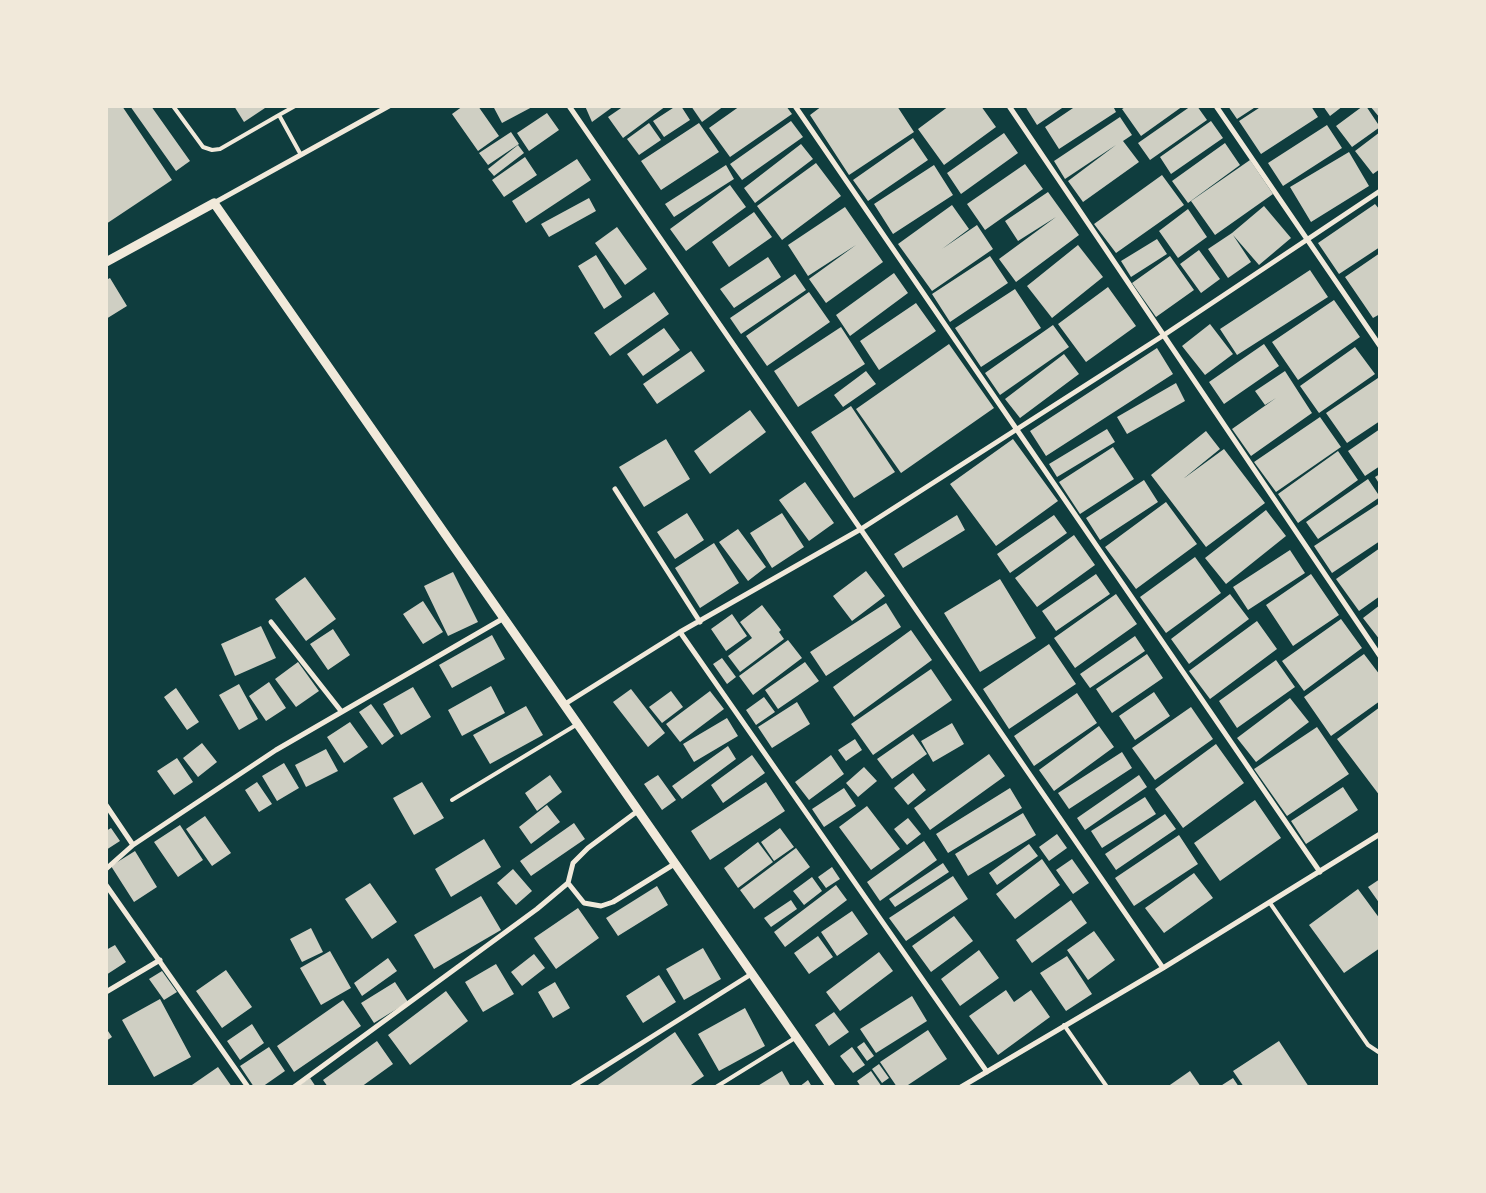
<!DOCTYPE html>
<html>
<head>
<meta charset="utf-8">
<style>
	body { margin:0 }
	#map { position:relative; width:1486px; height:1193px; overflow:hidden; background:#0f3d3e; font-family:"PT Sans",sans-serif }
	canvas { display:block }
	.frame { position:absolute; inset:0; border:108px solid #f1e9da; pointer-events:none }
</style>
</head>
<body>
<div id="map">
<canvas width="1486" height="1193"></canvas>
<div class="frame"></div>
</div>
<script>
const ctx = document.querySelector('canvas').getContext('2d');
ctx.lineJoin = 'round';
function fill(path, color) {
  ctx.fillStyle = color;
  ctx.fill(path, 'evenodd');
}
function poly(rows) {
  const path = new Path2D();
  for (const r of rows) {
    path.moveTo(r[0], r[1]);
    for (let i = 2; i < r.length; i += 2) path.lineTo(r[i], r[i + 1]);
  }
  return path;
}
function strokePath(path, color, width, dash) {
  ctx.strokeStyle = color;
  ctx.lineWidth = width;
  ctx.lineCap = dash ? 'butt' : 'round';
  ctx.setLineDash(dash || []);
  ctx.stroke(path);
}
fill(poly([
	[106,106,122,106,172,180,106,224],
	[130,106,151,106,190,161,176,171],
	[234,106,268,106,244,122],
	[463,106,478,106,499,136,478,151,452,114],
	[493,106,534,106,502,123],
	[585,106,614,106,592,122],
	[624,106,666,106,623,138,608,117],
	[676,106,681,106,690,120,664,137,653,121],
	[691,106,724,106,702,122],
	[740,106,786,106,792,114,730,157,709,128],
	[822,106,897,106,914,132,849,175,810,115],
	[949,106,981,106,996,127,944,165,918,129],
	[1025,106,1065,106,1037,125],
	[1076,106,1113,106,1116,112,1059,149,1045,127],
	[1127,106,1183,106,1141,136,1122,109],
	[1191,106,1197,106,1207,120,1150,160,1138,143],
	[1228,106,1257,106,1237,119],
	[1262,106,1311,106,1318,117,1261,154,1239,121],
	[1323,106,1343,106,1330,116],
	[1363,106,1366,106,1380,127,1352,147,1336,126],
	[1370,106,1380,106,1380,118],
	[547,113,559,130,529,151,517,133],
	[1120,117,1132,135,1123,141,1139,162,1083,202,1068,181,1116,145,1065,179,1054,161],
	[791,121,803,137,742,180,730,164],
	[1211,121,1223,138,1171,174,1160,157],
	[649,123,661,140,639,155,627,139],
	[699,123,719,152,661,190,641,161],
	[1327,125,1342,148,1283,186,1268,163],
	[511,132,519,144,488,165,479,153],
	[1380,132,1380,169,1373,174,1355,151],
	[1004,133,1018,153,961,194,947,173],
	[913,138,928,160,868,201,853,180],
	[1225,143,1240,165,1188,203,1172,181],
	[801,144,813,159,755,203,744,188],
	[518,145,524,153,494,176,488,169],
	[1349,152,1369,186,1311,222,1290,187],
	[525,157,537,175,504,197,492,180],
	[577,159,591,180,526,223,512,201],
	[1250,160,1273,194,1215,235,1191,201],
	[816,163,841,196,782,240,757,206],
	[1025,164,1043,189,985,230,967,204],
	[726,165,734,179,674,217,665,204],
	[934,165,953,195,893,234,874,204],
	[1162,175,1184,205,1116,253,1094,224],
	[730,185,746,207,686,251,670,229],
	[1048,192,1079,235,1016,282,999,259,1056,217,1018,241,1005,221],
	[589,198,596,211,549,237,541,224],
	[1375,204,1380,210,1380,247,1339,274,1318,243],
	[952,205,969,229,942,249,977,225,993,249,932,291,898,244],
	[1264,206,1291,238,1259,265,1233,235,1251,262,1228,278,1208,249,1232,233],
	[845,207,883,262,826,303,809,279,856,245,808,276,788,245],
	[1188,209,1207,237,1178,258,1159,231],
	[754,212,772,237,729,267,712,242],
	[617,227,647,269,625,285,595,243],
	[1157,239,1167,254,1131,277,1121,261],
	[1078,245,1103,277,1052,318,1027,286],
	[1199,250,1220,279,1201,293,1180,264],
	[1380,253,1380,314,1373,318,1345,277],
	[596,255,622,297,604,309,578,266],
	[990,256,1008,283,950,322,932,294],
	[1170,256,1194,290,1156,317,1132,283],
	[768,257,781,277,734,308,720,289],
	[1310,270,1328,297,1237,355,1220,329],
	[894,273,908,293,850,336,836,315],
	[795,274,806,290,741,334,730,318],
	[110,278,127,306,106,319,106,280],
	[1108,287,1136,326,1086,362,1058,324],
	[1015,289,1041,328,981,367,955,328],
	[654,292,669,314,610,356,594,333],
	[809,292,830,322,767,366,746,336],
	[1334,300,1360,337,1298,380,1272,342],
	[916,303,936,331,879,370,860,341],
	[1210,324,1233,354,1205,375,1182,346],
	[1053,325,1069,347,1000,395,985,373],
	[841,327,865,364,798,407,774,371],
	[664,328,680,350,643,376,627,354],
	[949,344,994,408,901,473,856,409],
	[1264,344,1279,366,1224,404,1209,382],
	[1355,347,1375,374,1319,413,1300,386],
	[1157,348,1173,374,1046,456,1030,431],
	[691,351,705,371,657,404,643,384],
	[1064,354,1079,374,1020,418,1005,399],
	[866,371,876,384,843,407,834,395],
	[1285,371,1312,413,1251,456,1232,429,1276,398,1265,405,1255,391],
	[1378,378,1380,421,1347,443,1326,413],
	[1176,383,1185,401,1127,434,1117,417],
	[851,406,895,472,854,498,811,432],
	[750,410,766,432,710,474,694,451],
	[1320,417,1341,447,1276,492,1254,462],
	[1107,429,1115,442,1057,477,1049,464],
	[1380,429,1380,466,1365,476,1348,451],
	[1206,431,1220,449,1183,479,1224,449,1265,503,1206,547,1151,475],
	[666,439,690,479,644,507,619,467],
	[1013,439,1058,501,996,546,950,484],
	[1113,447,1134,479,1080,514,1059,482],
	[1338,451,1358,480,1298,523,1278,494],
	[1380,474,1380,485,1375,477],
	[1368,479,1380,497,1318,539,1306,522],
	[1144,480,1158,502,1100,540,1086,518],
	[805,482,834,523,809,541,779,500],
	[1166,502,1197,544,1136,589,1105,547],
	[1380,503,1380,541,1332,573,1314,546],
	[1266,510,1286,536,1226,584,1205,558],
	[687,513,704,540,675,559,657,532],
	[782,513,804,547,772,568,750,533],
	[957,515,965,530,903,568,894,554],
	[1054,515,1067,533,1010,573,997,554],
	[738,529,766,567,748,581,719,542],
	[1074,535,1095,565,1037,607,1015,578],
	[714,543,739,583,700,608,675,568],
	[1380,548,1380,596,1359,611,1336,579],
	[1290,550,1305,573,1248,610,1233,587],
	[1195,557,1221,593,1166,633,1140,597],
	[866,571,885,596,852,621,833,596],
	[453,572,478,622,448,636,424,586],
	[1096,574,1110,594,1056,631,1042,611],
	[1311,574,1339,615,1293,646,1266,605],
	[305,577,336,619,306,641,275,599],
	[1000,579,1036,638,980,672,944,613],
	[1116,594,1137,624,1075,668,1054,638],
	[1230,594,1249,619,1189,664,1171,639],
	[423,601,443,632,423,644,403,614],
	[886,603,901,627,826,676,810,652],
	[762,605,781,630,779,632,784,639,740,672,728,656,752,638,740,622],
	[1380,605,1380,640,1363,618],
	[732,614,747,636,726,651,711,629],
	[1341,619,1362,648,1304,691,1282,661],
	[1257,621,1277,649,1210,699,1189,671],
	[261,626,276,658,235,676,221,644],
	[333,629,350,655,328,670,310,644],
	[911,630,932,660,854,717,833,687],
	[492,635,505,659,452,688,439,665],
	[1135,636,1145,651,1090,688,1080,674],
	[788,640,802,658,753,695,739,676],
	[1049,644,1076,684,1009,729,983,689],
	[1147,654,1163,678,1112,713,1096,689],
	[1364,654,1380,675,1380,701,1331,736,1304,697],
	[722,658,736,677,727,684,713,664],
	[1276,660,1295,687,1237,728,1219,701],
	[298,662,319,691,296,707,275,679],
	[805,662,819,681,778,709,765,690],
	[931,669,952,700,873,755,851,724],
	[269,682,286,708,266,721,249,696],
	[239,684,258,719,239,730,219,695],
	[491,686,505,713,462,736,448,710],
	[413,687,431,717,401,735,383,704],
	[176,688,199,722,187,730,164,697],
	[631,689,665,733,648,747,613,702],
	[671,691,683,707,662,723,649,707],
	[710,691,724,709,680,742,666,724],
	[1154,692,1170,716,1135,740,1119,716],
	[1077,693,1097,723,1034,766,1014,736],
	[764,697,775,712,756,725,746,710],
	[1290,698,1309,722,1256,762,1237,738],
	[797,702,810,724,772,748,758,727],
	[371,704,394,736,382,745,359,712],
	[526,706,543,735,490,764,473,735],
	[1191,707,1213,739,1155,780,1132,748],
	[1380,707,1380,796,1337,739],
	[727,718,738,736,694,762,683,744],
	[350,722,368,747,344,763,327,737],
	[952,723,964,744,933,762,921,741],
	[1099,726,1114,747,1054,791,1039,770],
	[1317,727,1349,774,1287,816,1254,769],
	[913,734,927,754,892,779,877,759],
	[855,739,862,750,846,761,838,750],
	[202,743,217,762,198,777,183,758],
	[1216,744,1244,783,1183,828,1155,789],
	[728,746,736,759,682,799,672,786],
	[326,749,338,771,306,787,295,765],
	[1122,752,1132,768,1069,809,1058,793],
	[989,754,1005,776,930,830,914,808],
	[752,755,765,773,723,803,711,785],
	[831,755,844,774,809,800,795,782],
	[177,758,193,782,174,795,157,771],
	[284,763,299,788,277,801,262,776],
	[864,767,877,781,858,797,846,783],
	[913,773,926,790,908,805,894,788],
	[550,775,562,792,537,811,525,793],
	[658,775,676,800,662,810,644,784],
	[1139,775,1147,787,1085,830,1077,818],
	[257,782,272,804,259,812,245,790],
	[422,782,444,818,414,835,393,798],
	[766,782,785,811,710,860,691,831],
	[1343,787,1358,810,1306,844,1291,821],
	[844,788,856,806,824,827,812,809],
	[1010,788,1022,808,948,853,936,834],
	[1145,797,1156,814,1102,848,1091,831],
	[1255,800,1281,838,1220,881,1194,843],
	[547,805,560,822,531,844,519,827],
	[867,806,900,849,871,870,839,827],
	[1023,813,1036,835,968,876,955,854],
	[1165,814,1176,829,1116,870,1105,854],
	[205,816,231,853,212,866,186,829],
	[908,818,921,834,907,845,894,829],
	[574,823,585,839,531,876,520,861],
	[180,825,203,860,178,877,154,842],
	[111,828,120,841,106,850,106,831],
	[780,828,794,847,774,861,761,842],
	[1057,834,1067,848,1049,861,1039,847],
	[1179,835,1198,864,1134,906,1115,878],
	[484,839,501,867,451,897,435,869],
	[924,841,937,860,880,901,867,882],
	[758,842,773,862,738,888,724,868],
	[1029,844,1038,856,997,885,989,873],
	[796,848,810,867,754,909,740,890],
	[135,851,157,887,134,902,111,866],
	[1042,859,1060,885,1015,919,996,894],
	[1072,859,1089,883,1073,894,1056,870],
	[943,863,949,872,895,907,889,899],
	[832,867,840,879,826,888,818,877],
	[513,869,532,891,516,905,497,883],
	[1194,873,1213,898,1164,933,1145,908],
	[953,876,968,899,906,941,889,918],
	[812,877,822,891,804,905,793,891],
	[1380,879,1380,904,1368,887],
	[370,883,397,922,372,939,345,899],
	[836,885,847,900,785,947,774,932],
	[657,886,668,905,618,936,606,918],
	[1358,889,1380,919,1380,948,1344,973,1309,925],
	[481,896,501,930,434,969,414,935],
	[791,900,797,909,771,927,764,918],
	[1071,900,1087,923,1032,963,1016,940],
	[578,908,599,938,556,969,534,938],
	[852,911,868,934,837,956,821,932],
	[954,916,973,941,931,972,912,946],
	[311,928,323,952,302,962,290,939],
	[1094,931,1115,960,1088,980,1067,950],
	[818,936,833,957,809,974,794,953],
	[115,945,126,962,106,975,106,950],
	[703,948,721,979,684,1000,666,969],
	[979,950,999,978,960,1006,941,979],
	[330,951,351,988,321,1005,300,968],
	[879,952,893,971,840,1011,826,992],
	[534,954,545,968,522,986,511,972],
	[1067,956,1092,994,1066,1011,1040,973],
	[388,958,397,971,362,996,354,983],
	[496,964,514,994,483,1012,465,982],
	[226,970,252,1007,222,1028,196,991],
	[162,971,177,992,164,1000,149,979],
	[659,975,676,1002,643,1023,626,996],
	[395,982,408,1002,374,1023,361,1003],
	[555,982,570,1008,553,1018,538,992],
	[1006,990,1014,1002,1031,990,1050,1017,998,1055,969,1016],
	[446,991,468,1021,410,1065,388,1035],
	[912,996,927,1021,876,1053,860,1029],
	[160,999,191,1057,154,1077,122,1020],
	[343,1000,361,1026,294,1072,277,1046],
	[745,1008,765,1046,719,1071,698,1034],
	[834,1012,849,1032,829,1046,815,1025],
	[252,1024,264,1043,240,1060,227,1041],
	[106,1028,112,1037,106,1041],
	[928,1030,947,1059,905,1087,897,1087,880,1062],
	[675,1032,704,1076,688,1087,595,1087],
	[377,1041,393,1064,361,1087,328,1087,323,1080],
	[1279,1041,1309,1087,1244,1087,1233,1071],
	[864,1042,874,1056,867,1061,857,1047],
	[269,1047,285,1071,262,1087,254,1087,240,1066],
	[852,1047,865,1065,853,1073,840,1056],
	[879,1064,889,1078,882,1083,872,1069],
	[218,1067,232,1087,189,1087],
	[782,1071,791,1087,756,1087],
	[871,1071,882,1087,861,1087,857,1081],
	[1190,1071,1201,1087,1167,1087],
	[310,1078,316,1087,297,1087],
	[1233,1078,1239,1087,1219,1087],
	[808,1080,812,1087,799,1087]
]), '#cfcfc3');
strokePath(poly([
	[173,106,203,147,212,150,220,149,279,115,301,155],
	[279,115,295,106],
	[452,800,576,725],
	[1270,903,1368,1045,1380,1053],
	[1064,1025,1107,1087],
	[716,1087,795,1038]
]), '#f1e9da', 4);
strokePath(poly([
	[569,106,1163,968],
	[795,106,1320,872],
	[1009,106,1380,656],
	[1216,106,1380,346],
	[214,203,389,106],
	[615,489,700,622],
	[271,622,341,711],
	[680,632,987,1072],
	[565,704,680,632,861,529,1164,335,1380,191],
	[106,805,133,845],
	[106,869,133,845,276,750,504,618],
	[568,883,573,863,588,848,639,810],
	[106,885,248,1087],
	[106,992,160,960],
	[294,1087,537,909,568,883,584,903,601,906,613,902,676,863],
	[572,1087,753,973],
	[961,1087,1163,968,1380,834]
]), '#f1e9da', 5);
strokePath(poly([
	[106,262,214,203,831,1087]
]), '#f1e9da', 9);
</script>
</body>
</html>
